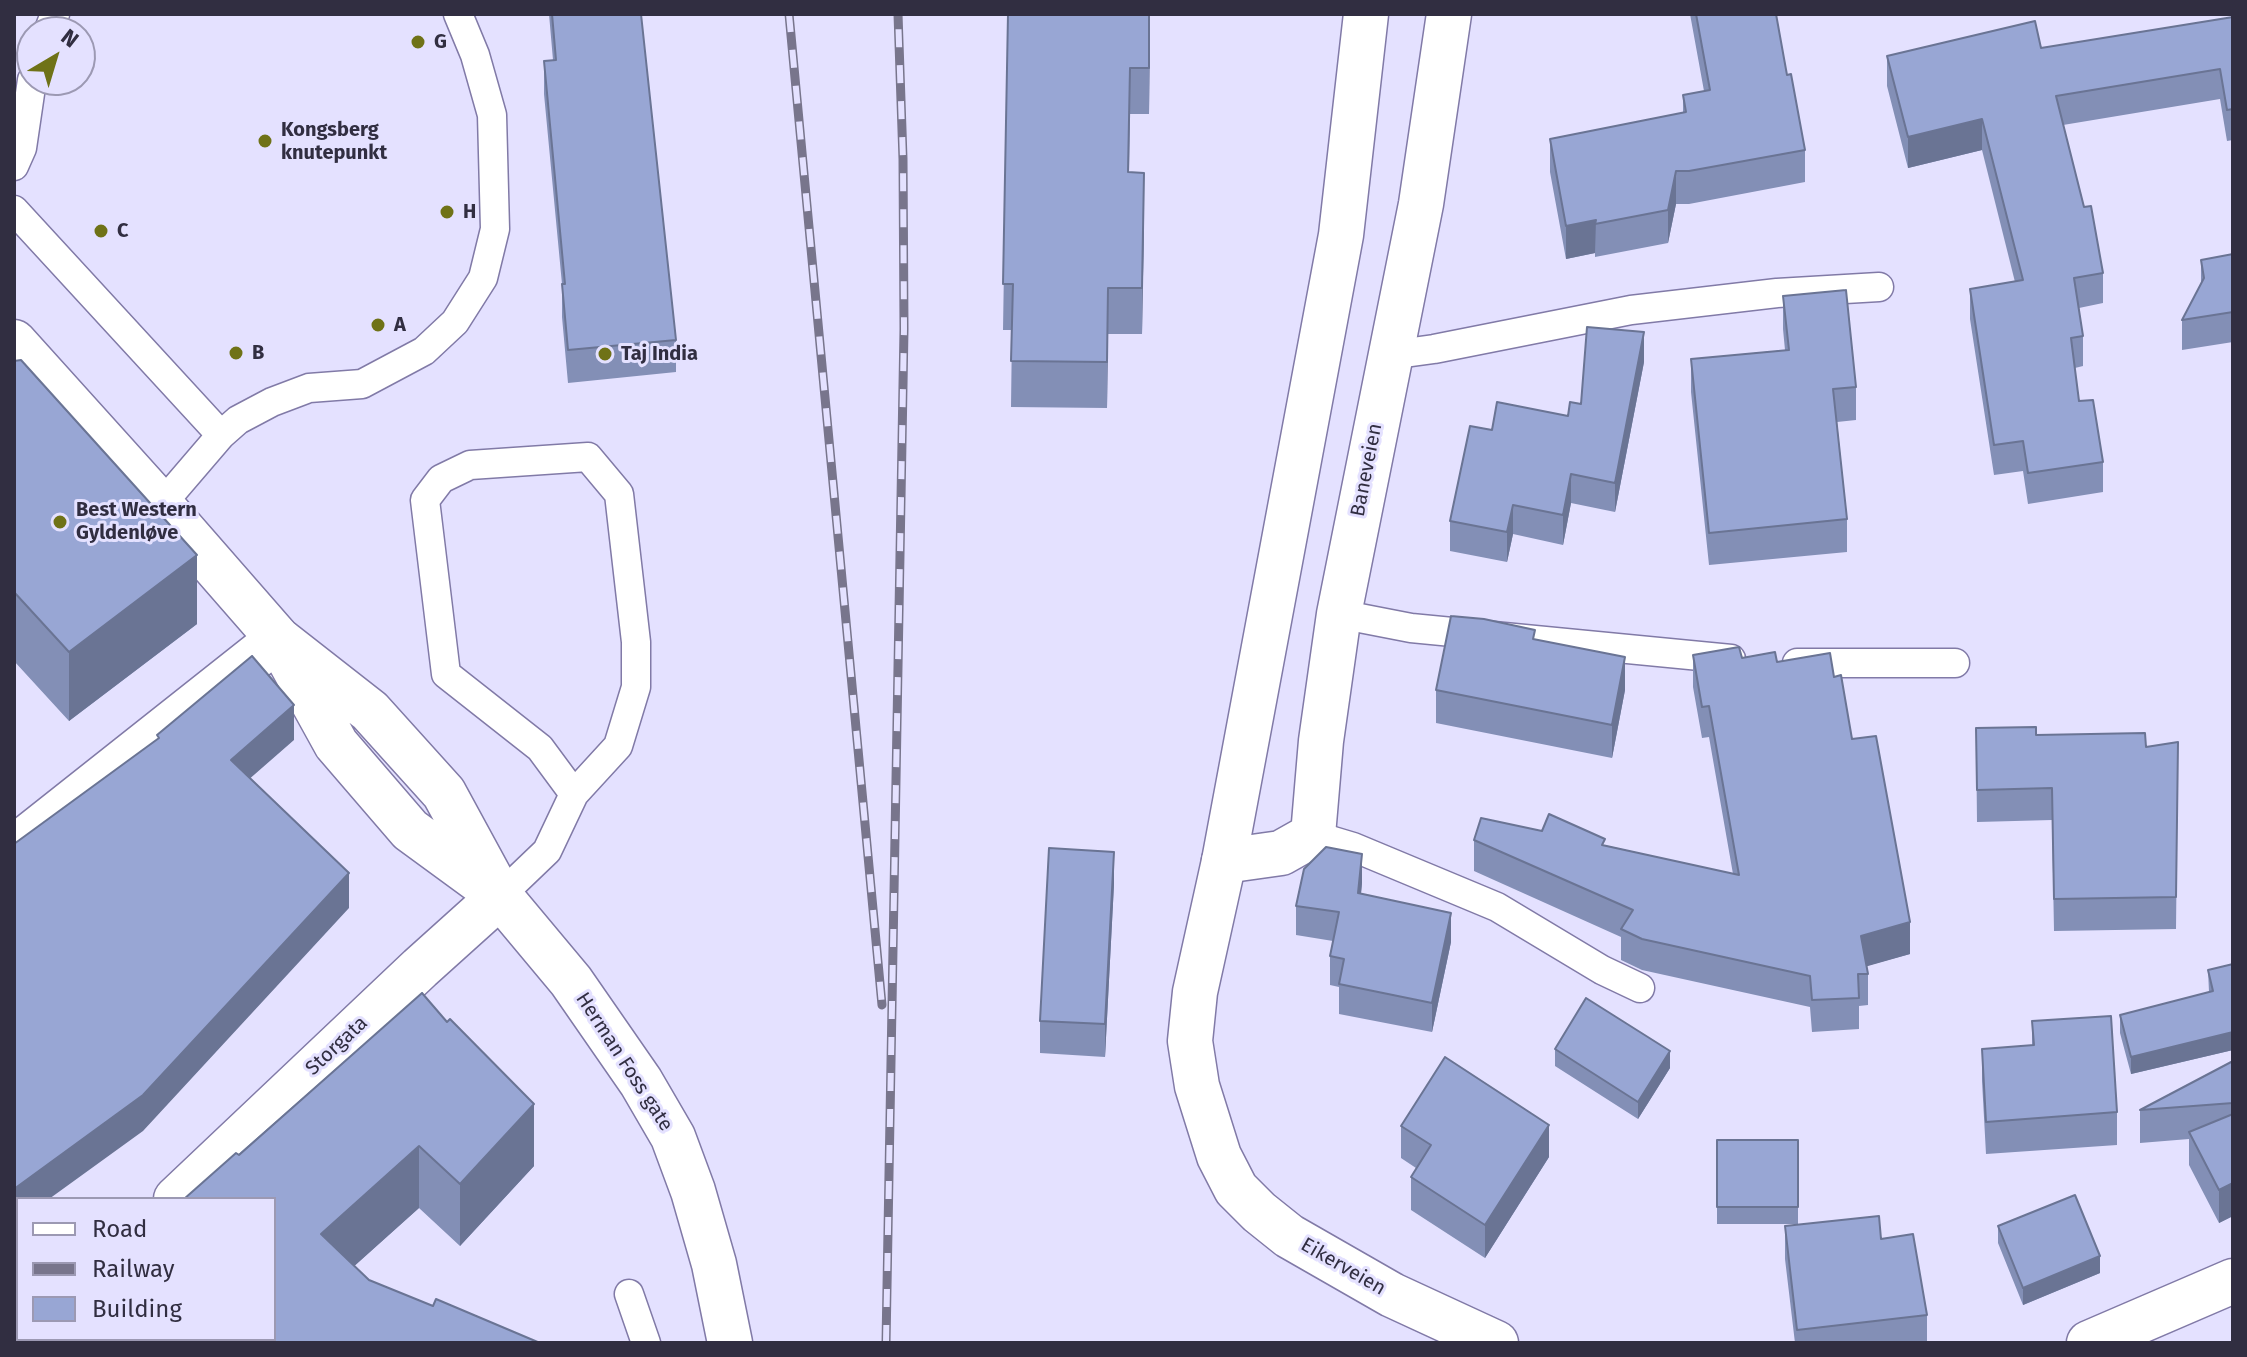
<!DOCTYPE html>
<html>
<head>
<meta charset="utf-8">
<style>
	body { margin:0 }
	#map { position:relative; width:2247px; height:1357px; overflow:hidden; background:#e4e1ff; font-family:"Fira Sans",sans-serif }
	canvas { display:block }
	.frame { position:absolute; inset:0; border:16px solid #312e41; pointer-events:none }
	.legend { position:absolute; left:16px; top:1197px; width:260px; height:144px; box-sizing:border-box; background:#e4e1ff; border:2px solid #9c99b3; margin:0; padding:10px 14px; list-style:none; font-size:24px; color:#312e41 }
	.legend li { display:flex; align-items:center; gap:16px; height:40px }
	.legend b { width:40px; border:2px solid #9c99b3 }
	.north { position:absolute; left:16px; top:16px; width:80px; height:80px; box-sizing:border-box; background:#e4e1ff; border:2px solid #9c99b3; border-radius:50%; rotate:38deg; font-size:22px; font-weight:700; line-height:32px; text-align:center; color:#312e41 }
	.north::after { content:''; display:block; margin:auto; width:28px; height:36px; background:#6f7217; clip-path:polygon(50% 0,100% 100%,50% 72%,0 100%) }
</style>
</head>
<body>
<div id="map">
<canvas width="2247" height="1357"></canvas>
<div class="frame"></div>
<ul class="legend">
<li><b style="height:10px;background:#fff"></b>Road</li>
<li><b style="height:10px;background:#78758c"></b>Railway</li>
<li><b style="height:22px;background:#98a6d4"></b>Building</li>
</ul>
<div class="north">N</div>
</div>
<script>
const ctx = document.querySelector('canvas').getContext('2d');
ctx.lineJoin = 'round';
function poly(rows) {
  const path = new Path2D();
  for (const r of rows) {
    path.moveTo(r[0], r[1]);
    for (let i = 2; i < r.length; i += 2) path.lineTo(r[i], r[i + 1]);
  }
  return path;
}
function strokePath(path, color, width, dash) {
  ctx.strokeStyle = color;
  ctx.lineWidth = width;
  ctx.lineCap = dash ? 'butt' : 'round';
  ctx.setLineDash(dash || []);
  ctx.stroke(path);
}
function fill(path, color) {
  ctx.fillStyle = color;
  ctx.fill(path, 'evenodd');
}
function label(font, color, halo, rows, align = 'center') {
  ctx.font = font + ' "Fira Sans",sans-serif';
  ctx.lineWidth = 6;
  ctx.setLineDash([]);
  ctx.textBaseline = 'middle';
  ctx.strokeStyle = halo;
  ctx.fillStyle = color;
  for (const [text, x, y, turn = 0] of rows) {
    ctx.save();
    ctx.translate(x, y);
    ctx.rotate((+turn || 0) * Math.PI / 180);
    ctx.textAlign = isNaN(turn) ? turn : align;
    if (halo) ctx.strokeText(text, 0, 0);
    ctx.fillText(text, 0, 0);
    ctx.restore();
  }
}
const service = poly([
	[48,32,55,14],
	[14,166,22,148,32,80],
	[14,210,221,435],
	[1390,355,1434,349,1631,310,1777,293,1879,287],
	[161,505,221,435,238,420,272,402,309,388,362,384,424,351,455,322,483,278,495,229,492,115,475,55,458,14],
	[1339,614,1411,628,1731,659],
	[1797,663,1955,663],
	[1313,835,1353,847,1497,907,1602,970,1640,988],
	[500,896,547,851,574,794,618,746,636,687,636,642,619,494,588,457,470,465,441,479,425,500,446,674,540,748,574,794],
	[629,1294,646,1343]
]);
const minor = poly([
	[14,848,278,639],
	[1224,861,1281,853,1313,835,1321,741,1339,614,1421,204,1449,14],
	[176,1199,420,968,500,896],
	[2089,1343,2233,1281]
]);
const secondary = poly([
	[1366,14,1341,235,1224,861,1195,992,1190,1041,1197,1086,1219,1156,1236,1189,1259,1212,1289,1236,1392,1295,1496,1343],
	[14,342,161,505,278,639,336,744,410,830,492,890],
	[278,639,370,711,444,793,500,896,571,981,641,1082,673,1137,693,1191,714,1264,730,1343]
]);
strokePath(service, '#817aa7', 31);
strokePath(minor, '#817aa7', 47);
strokePath(secondary, '#817aa7', 47);
strokePath(service, '#fff', 28);
strokePath(minor, '#fff', 44);
strokePath(secondary, '#fff', 44);
const rail = poly([
	[789,14,882,1005],
	[886,1343,904,329,903,159,898,14]
]);
strokePath(rail, '#78758c', 9);
strokePath(rail, '#e4e1ff', 6, [18]);
fill(poly([
	[549,14,641,14,676,340,676,372,568,383,562,317,562,284,544,94,544,61,553,60],
	[1008,14,1150,14,1149,114,1130,114,1129,172,1144,219,1142,334,1108,334,1107,408,1011,407,1012,330,1003,330],
	[1690,14,1776,14,1787,75,1805,150,1805,182,1689,204,1676,204,1668,243,1595,257,1595,253,1566,259,1550,172,1550,139,1683,113,1683,95,1704,91],
	[2231,14,2233,14,2233,140,2227,141,2220,99,2063,125,2084,207,2103,273,2103,303,2079,308,2083,336,2083,366,2075,368,2079,401,2103,462,2103,492,2028,504,2023,471,1994,475,1970,319,1970,289,2015,282,1982,150,1908,168,1887,86,1887,56,2041,48,2232,17],
	[2233,254,2233,342,2182,350,2182,320,2201,284,2201,260],
	[1783,296,1856,387,1856,420,1837,422,1847,519,1847,552,1709,565,1691,392,1691,359,1785,350,1783,329],
	[14,361,197,624,69,721,14,661],
	[1644,362,1615,512,1571,503,1563,545,1513,534,1507,562,1450,551,1450,521,1492,430,1568,416,1581,404],
	[1535,639,1625,690,1612,758,1436,723,1436,690],
	[1693,655,1742,658,1777,662,1834,677,1910,954,1866,966,1868,974,1868,1005,1859,1006,1859,1029,1812,1032,1810,1007,1642,970,1621,960,1621,937,1474,871,1474,840,1542,831,1733,874,1709,737,1702,738,1693,687],
	[1976,728,2146,747,2178,742,2176,929,2054,931,2052,820,1977,822],
	[1362,883,1361,894,1451,942,1432,1032,1339,1014,1339,987,1330,985,1330,956,1333,941,1296,935,1296,906],
	[1114,884,1105,1057,1040,1053,1040,1021],
	[2208,970,2233,1050,2131,1074,2120,1033,2120,1015,2209,992],
	[422,993,534,1166,460,1246,419,1208,354,1266,369,1280,433,1306,540,1343,23,1343],
	[2032,1021,2117,1112,2117,1145,1986,1154,1982,1081,1982,1049,2032,1046],
	[1555,1049,1670,1068,1638,1119,1555,1066],
	[2233,1061,2233,1216,2219,1223,2189,1165,2189,1139,2140,1143,2140,1110],
	[1401,1126,1549,1157,1485,1258,1411,1210,1411,1177,1416,1168,1401,1158],
	[1717,1140,1798,1140,1798,1224,1717,1224],
	[1785,1226,1881,1239,1927,1315,1927,1343,1795,1343,1785,1259],
	[1998,1226,2100,1273,2023,1305,1998,1243]
]), '#838fb6');
fill(poly([
	[1149,14,1150,14,1149,114],
	[1982,119,1982,150,1908,168,1908,137],
	[1676,171,1676,204,1668,243,1668,210],
	[1144,173,1144,219,1142,334,1142,288],
	[1596,220,1595,253,1566,259,1566,226],
	[1108,288,1108,334,1107,408,1107,362],
	[1644,332,1644,362,1615,512,1615,483],
	[1571,474,1571,503,1563,545,1563,515],
	[1513,505,1513,534,1507,562,1507,532],
	[197,555,197,624,69,721,69,652],
	[1625,657,1625,690,1612,758,1612,725],
	[294,705,294,740,231,795,231,760],
	[1114,852,1114,884,1105,1057,1105,1024],
	[1362,854,1362,883,1358,922,1358,893],
	[349,873,349,908,143,1131,49,1199,18,1199,18,1221,14,1224,14,1189],
	[1451,913,1451,942,1432,1032,1432,1003],
	[1910,922,1910,954,1861,968,1861,936],
	[2233,1032,2233,1050,2131,1074,2131,1057],
	[1670,1051,1670,1068,1638,1119,1638,1102],
	[534,1104,534,1166,460,1246,460,1184],
	[1549,1125,1549,1157,1485,1258,1485,1225],
	[419,1146,419,1208,321,1296,321,1234],
	[2233,1183,2233,1216,2219,1223,2219,1190],
	[2100,1256,2100,1273,2023,1305,2023,1288]
]), '#6a7494');
const building = poly([
	[552,14,641,14,676,340,568,350,562,284,565,284,544,61,556,60,552,14],
	[1008,14,1149,14,1149,68,1130,68,1128,172,1144,173,1142,288,1108,288,1107,362,1011,361,1013,284,1003,284,1008,14],
	[1696,14,1776,14,1787,75,1791,74,1805,150,1689,171,1676,171,1668,210,1595,224,1596,220,1566,226,1550,139,1686,112,1683,95,1710,90,1696,14],
	[2233,17,2233,109,2227,110,2220,69,2056,96,2084,207,2091,206,2103,273,2074,278,2083,336,2071,338,2079,401,2093,400,2103,462,2028,473,2023,441,1994,445,1970,289,2023,280,1982,119,1908,137,1887,56,2035,21,2041,48,2233,17],
	[2233,254,2233,312,2182,320,2204,278,2201,260,2233,254],
	[1846,290,1856,387,1833,389,1847,519,1709,533,1691,359,1789,350,1783,296,1846,290],
	[1587,327,1644,332,1615,483,1571,474,1563,515,1513,505,1507,532,1450,521,1470,426,1492,430,1497,402,1568,416,1570,402,1581,404,1587,327],
	[21,360,197,555,69,652,14,592,14,361,21,360],
	[1451,616,1484,619,1535,630,1533,639,1625,657,1612,725,1436,690,1451,616],
	[1739,647,1742,658,1775,652,1777,662,1830,653,1834,677,1841,675,1852,739,1876,736,1910,922,1861,936,1868,974,1858,974,1859,998,1812,1000,1810,976,1642,939,1621,929,1633,910,1474,840,1481,818,1542,831,1549,814,1605,839,1602,845,1739,875,1709,706,1702,707,1693,655,1739,647],
	[252,656,294,705,231,760,349,873,143,1095,14,1189,14,844,159,738,157,735,252,656],
	[2036,727,2036,735,2145,733,2146,747,2178,742,2176,897,2054,899,2052,788,1977,790,1976,728,2036,727],
	[1326,847,1362,854,1358,893,1451,913,1432,1003,1339,984,1344,959,1330,956,1339,912,1296,906,1304,869,1326,847],
	[1049,848,1114,852,1105,1024,1040,1021,1049,848],
	[2233,964,2233,1032,2131,1057,2120,1015,2213,991,2208,970,2233,964],
	[422,993,447,1022,450,1019,534,1104,460,1184,419,1146,321,1234,369,1280,433,1306,436,1299,540,1343,23,1343,27,1339,274,1339,274,1199,184,1199,236,1153,239,1155,422,993],
	[1586,998,1670,1051,1638,1102,1555,1049,1586,998],
	[2111,1016,2117,1112,1986,1122,1982,1049,2034,1045,2032,1021,2111,1016],
	[1445,1057,1549,1125,1485,1225,1411,1177,1431,1145,1401,1126,1445,1057],
	[2233,1061,2233,1103,2140,1110,2233,1061],
	[2233,1114,2233,1183,2219,1190,2189,1132,2233,1114],
	[1717,1140,1798,1140,1798,1207,1717,1207,1717,1140],
	[2075,1195,2100,1256,2023,1288,1998,1226,2075,1195],
	[1879,1216,1881,1239,1913,1234,1927,1315,1797,1330,1785,1226,1879,1216]
]);
fill(building, '#98a6d4');
strokePath(building, '#6a7494', 2);
for (const [x, y, r, color] of [
	[418,42,8,"#6f7217"],
	[265,141,8,"#6f7217"],
	[447,212,8,"#6f7217"],
	[101,231,8,"#6f7217"],
	[378,325,8,"#6f7217"],
	[236,353,8,"#6f7217"],
	[605,354,8,"#6f7217"],
	[60,522,8,"#6f7217"]
]) {
  const dot = new Path2D();
  dot.arc(x, y, r, 0, 2 * Math.PI);
  ctx.fillStyle = color;
  ctx.fill(dot);
  strokePath(dot, '#e4e1ff', 3);
}
label('bold 20px', '#312e41', '#e4e1ff', [
	["G",434,42],
	["Kongsberg",281,130],
	["knutepunkt",281,153],
	["H",463,212],
	["C",117,231],
	["A",394,325],
	["B",252,353],
	["Taj India",621,354],
	["Best Western",76,510],
	["Gyldenløve",76,533]
], 'left');
label('20px', '#312e41', '#e4e1ff', [
	["Baneveien",1367,470,-79],
	["Storgata",337,1046,-43],
	["Herman Foss gate",624,1062,57],
	["Eikerveien",1343,1267,30]
]);
</script>
</body>
</html>
